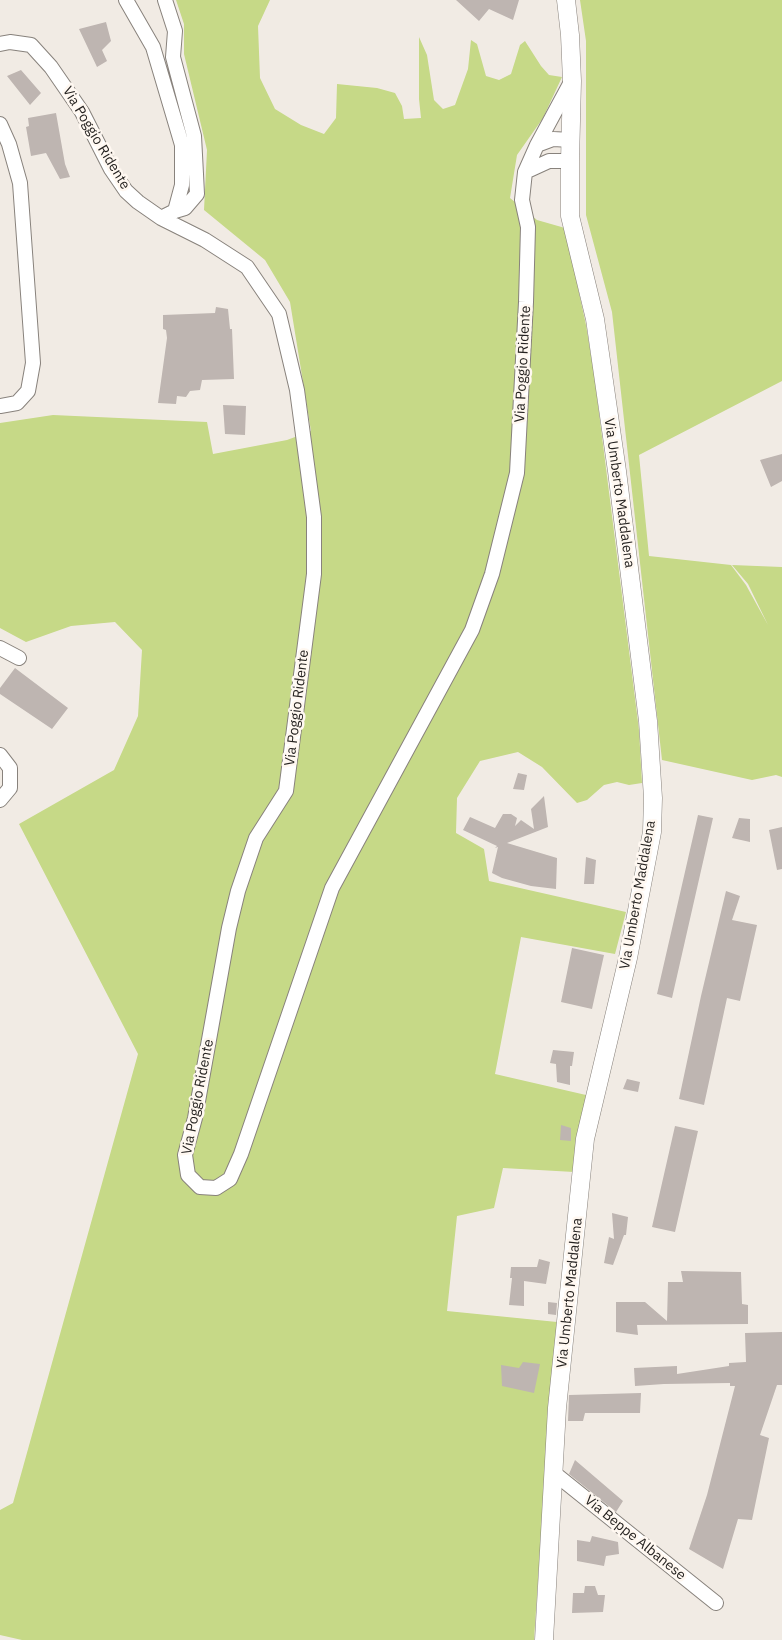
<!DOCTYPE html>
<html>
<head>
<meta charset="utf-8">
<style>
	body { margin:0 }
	canvas { display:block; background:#f1ebe4 }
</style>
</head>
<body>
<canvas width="782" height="1640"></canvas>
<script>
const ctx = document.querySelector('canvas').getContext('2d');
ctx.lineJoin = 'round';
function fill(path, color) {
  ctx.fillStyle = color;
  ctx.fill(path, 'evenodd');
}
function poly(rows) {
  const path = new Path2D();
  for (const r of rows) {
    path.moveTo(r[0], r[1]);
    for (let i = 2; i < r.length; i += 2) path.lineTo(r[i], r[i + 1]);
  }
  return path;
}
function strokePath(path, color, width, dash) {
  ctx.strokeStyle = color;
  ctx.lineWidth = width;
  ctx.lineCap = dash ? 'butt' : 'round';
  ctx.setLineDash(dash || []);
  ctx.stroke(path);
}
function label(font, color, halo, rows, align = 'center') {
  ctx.font = font + ' "IBM Plex Sans",sans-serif';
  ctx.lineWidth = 5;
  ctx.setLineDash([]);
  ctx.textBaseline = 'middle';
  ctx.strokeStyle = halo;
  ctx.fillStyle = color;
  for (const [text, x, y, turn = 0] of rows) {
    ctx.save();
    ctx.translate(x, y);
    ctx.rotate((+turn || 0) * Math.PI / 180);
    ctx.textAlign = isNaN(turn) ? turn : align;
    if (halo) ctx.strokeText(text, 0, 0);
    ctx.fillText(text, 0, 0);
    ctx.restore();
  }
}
fill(poly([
	[176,0,270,0,258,26,260,78,275,109,301,125,324,134,336,118,337,84,377,88,395,93,402,106,404,119,421,118,419,99,419,37,427,55,434,100,443,109,455,105,468,69,471,40,477,44,486,76,499,80,511,74,520,45,525,41,541,66,549,75,562,77,543,118,517,155,510,198,537,220,565,228,586,325,594,373,639,730,642,783,629,785,617,782,604,785,587,800,577,803,542,767,518,752,480,761,457,798,456,833,484,849,489,881,626,912,615,954,521,937,495,1074,586,1095,578,1134,574,1172,503,1168,494,1208,457,1216,447,1311,557,1322,550,1401,534,1640,22,1640,0,1635,0,1510,13,1503,138,1054,19,824,114,770,138,716,142,650,115,622,71,626,26,642,0,628,0,423,53,415,207,422,213,454,287,440,311,431,290,302,265,260,204,210,207,150,184,54,184,24],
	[580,0,782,0,782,381,639,455,649,556,731,565,746,585,768,625,748,584,732,565,782,567,782,777,776,775,752,780,662,760,612,312,586,215,586,41]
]), '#c6d987');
fill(poly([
	[456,0,519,0,513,20,489,9,479,21],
	[106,22,111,41,102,50,107,61,97,67,79,29],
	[21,70,41,93,30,105,7,76],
	[56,113,65,164,70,177,60,179,46,153,31,156,26,127,29,126,28,118],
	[216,307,228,309,230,329,232,329,234,379,202,380,200,390,190,391,186,397,177,396,176,404,158,403,167,338,166,330,163,329,163,315,215,313],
	[223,405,246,406,245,435,225,434],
	[782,454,782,481,771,487,760,460],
	[15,668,68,708,52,729,0,694,0,688],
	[518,773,527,775,524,790,513,789],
	[544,796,548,827,507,843,557,858,556,889,531,886,502,878,492,873,498,847,495,848,497,846,463,830,470,817,495,828,503,814,511,814,517,818,515,826,521,820,534,829,531,809],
	[698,815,713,818,672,998,657,994],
	[739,818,750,819,750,842,732,838],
	[782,827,782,869,777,870,769,830],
	[586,857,596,860,594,884,584,884],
	[726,891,740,896,732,920,757,925,740,1001,727,998,704,1105,679,1099,701,996],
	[572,948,604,955,592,1009,561,1002],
	[553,1050,574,1052,572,1066,570,1066,570,1085,557,1082,556,1064,550,1063],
	[627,1079,640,1082,638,1092,623,1089],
	[561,1125,571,1128,571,1141,560,1140],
	[675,1126,698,1131,675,1232,652,1227],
	[612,1213,628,1217,626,1235,624,1235,613,1265,604,1263,609,1237,614,1239],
	[539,1259,550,1262,546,1284,524,1281,524,1306,509,1305,512,1278,510,1278,511,1267,537,1267],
	[681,1271,741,1272,742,1304,748,1305,748,1324,637,1325,638,1335,616,1332,616,1302,645,1302,667,1321,668,1282,683,1282],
	[548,1302,557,1303,556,1315,548,1314],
	[782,1332,782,1385,777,1385,760,1435,769,1438,752,1520,738,1519,723,1569,689,1549,707,1495,735,1386,730,1386,730,1383,664,1384,635,1386,634,1368,677,1366,677,1374,729,1366,729,1363,746,1362,745,1333],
	[523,1362,540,1364,534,1393,502,1386,501,1365,519,1368],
	[641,1393,640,1413,585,1413,583,1421,568,1421,569,1395],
	[575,1460,623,1501,616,1512,569,1474],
	[592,1536,618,1542,619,1554,606,1556,604,1566,577,1561,577,1540,590,1542],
	[585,1586,595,1586,598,1595,605,1595,603,1612,572,1613,573,1593,584,1593]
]), '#beb5b1');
const minor = poly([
	[126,0,153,47,182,145,182,185,175,211,161,218],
	[165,0,175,31,173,57,194,136,196,174,197,194,185,208,175,211],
	[0,44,10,42,31,45,51,67,82,112,111,169,126,191,138,202,161,218,205,240,247,267,279,314,297,390,314,517,314,574,286,791,256,838,238,891,229,928,195,1118,185,1155,188,1175,200,1187,216,1188,230,1179,241,1154,332,888,472,630,492,574,517,473,526,302,528,227,522,200,525,172,537,145,571,82],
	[0,124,9,144,20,183,33,363,28,391,17,403,0,406],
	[537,145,553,139,571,140],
	[525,172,549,161,570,161],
	[0,648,19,658],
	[0,755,10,768,10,788,0,800],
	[554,1473,716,1603]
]);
const tertiary = poly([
	[544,1640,557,1408,585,1139,628,958,652,832,653,798,648,721,617,471,595,319,570,216,570,161,572,81,570,35,566,0]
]);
strokePath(minor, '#88827c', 16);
strokePath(tertiary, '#88827c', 19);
strokePath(minor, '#fff', 14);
strokePath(tertiary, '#fff', 18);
label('14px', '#262321', '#fff8f1', [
	["Via Poggio Ridente",96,138,59],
	["Via Poggio Ridente",523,364,-87],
	["Via Umberto Maddalena",619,493,82],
	["Via Poggio Ridente",297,708,-83],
	["Via Umberto Maddalena",638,895,-80],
	["Via Poggio Ridente",198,1097,-79],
	["Via Umberto Maddalena",570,1293,-84],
	["Via Beppe Albanese",635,1538,39]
]);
</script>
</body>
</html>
